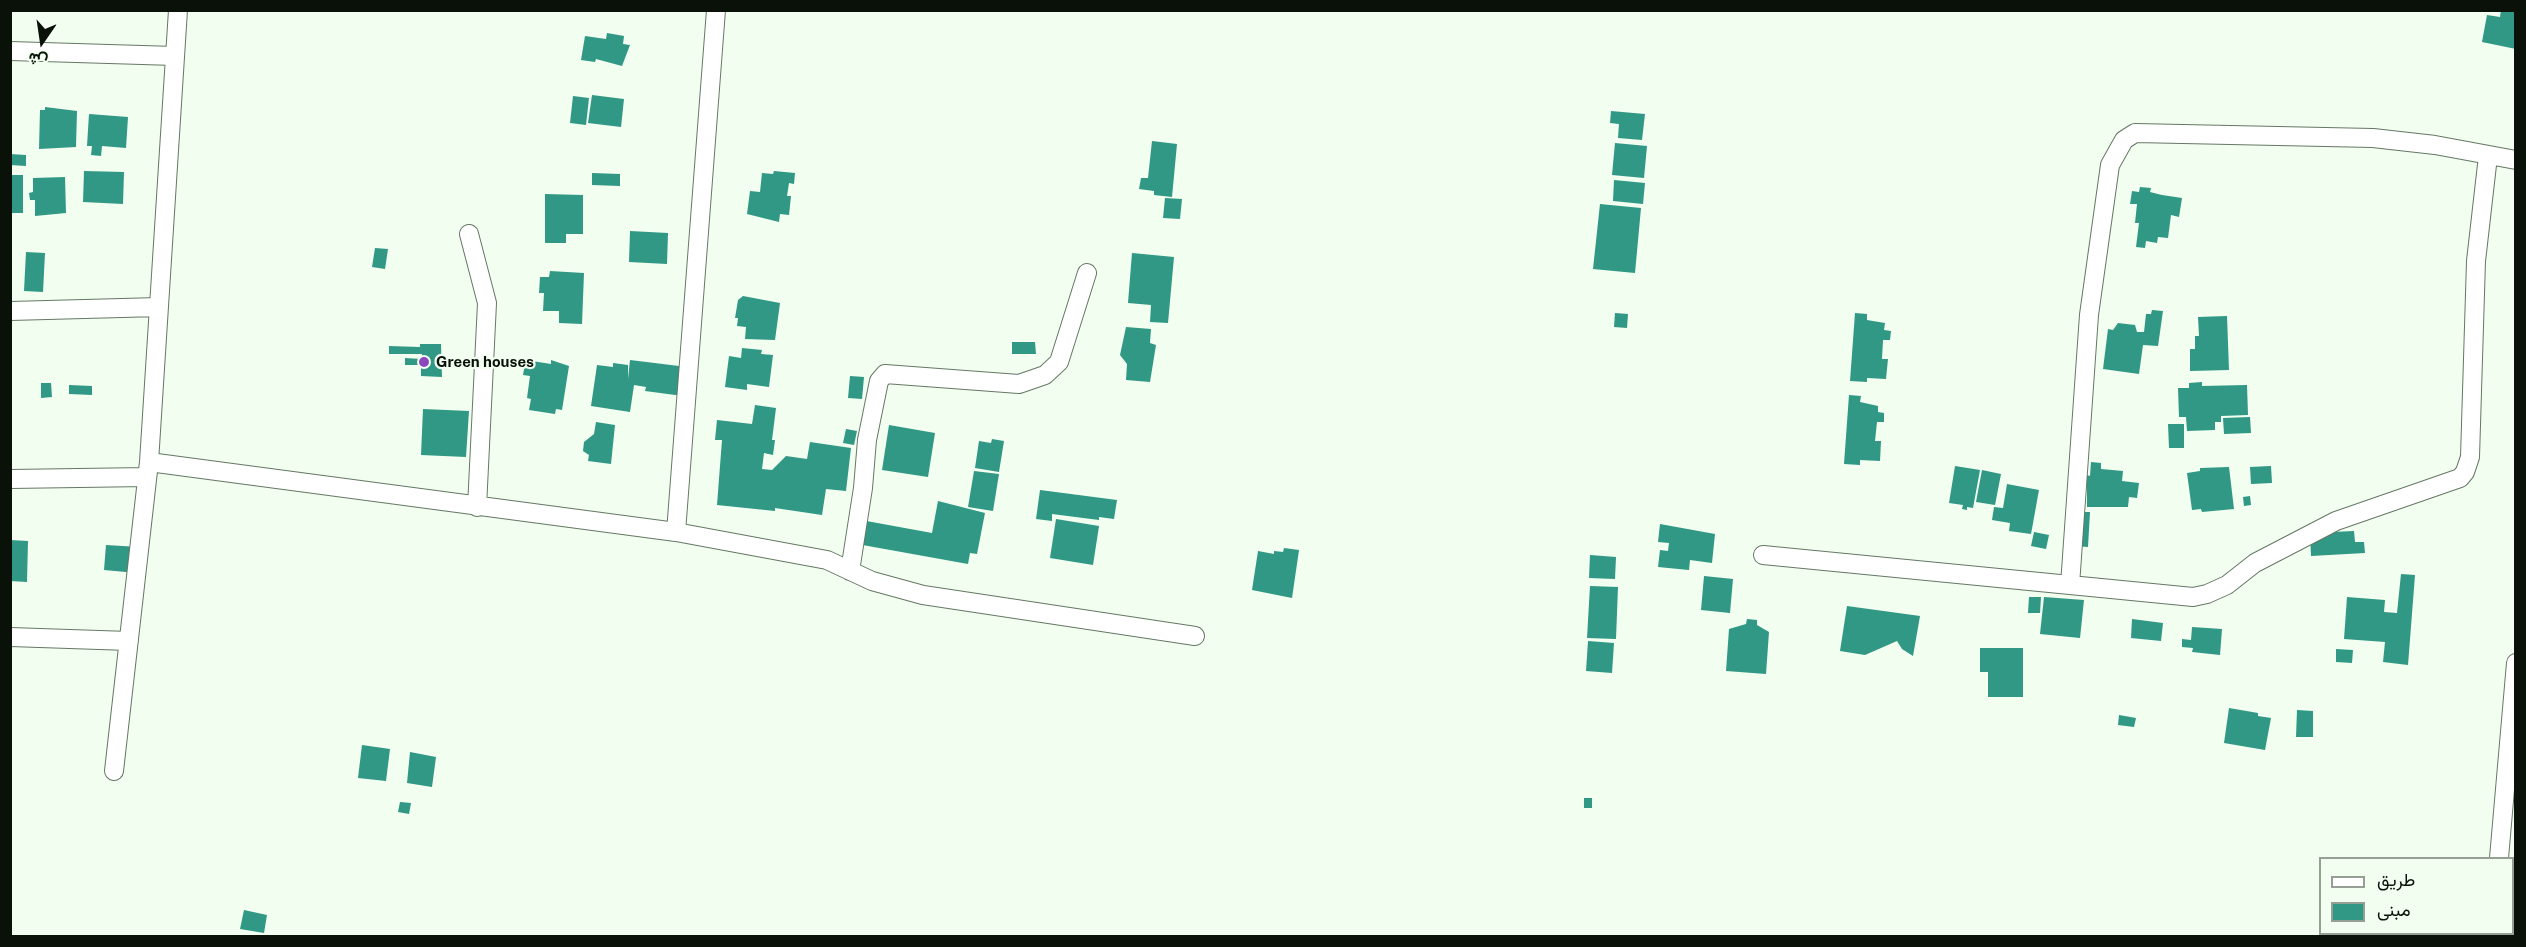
<!DOCTYPE html>
<html>
<head>
<meta charset="utf-8">
<style>
	body { margin:0 }
	#map { position:relative; width:2526px; height:947px; overflow:hidden; background:#f1fef0; font-family:"Public Sans",Vazirmatn,sans-serif }
	canvas { display:block }
	.frame { position:absolute; inset:0; border:12px solid #0a1109; pointer-events:none }
	.legend { position:absolute; left:2319px; top:857px; width:195px; height:78px; box-sizing:border-box; background:#f1fef0; border:2px solid #959f94; margin:0; padding:8px 10px; list-style:none; font-size:18px; color:#0a1109 }
	.legend li { display:flex; align-items:center; gap:12px; height:30px }
	.legend b { width:30px; border:2px solid #959f94 }
	.north { position:absolute; left:12px; top:12px; width:60px; height:60px; -webkit-text-stroke:4px #f1fef0; paint-order:stroke; rotate:193deg; font-size:16px; font-weight:700; line-height:24px; text-align:center; color:#0a1109 }
	.north::after { content:''; display:block; margin:auto; width:21px; height:27px; background:#0a1109; clip-path:polygon(50% 0,100% 100%,50% 72%,0 100%) }
</style>
</head>
<body>
<div id="map">
<canvas width="2526" height="947"></canvas>
<div class="frame"></div>
<ul class="legend">
<li><b style="height:8px;background:#fff"></b>طريق</li>
<li><b style="height:16px;background:#309884"></b>مبنى</li>
</ul>
<div class="north">ش</div>
</div>
<script>
const ctx = document.querySelector('canvas').getContext('2d');
ctx.lineJoin = 'round';
function fill(path, color) {
  ctx.fillStyle = color;
  ctx.fill(path, 'evenodd');
}
function poly(rows) {
  const path = new Path2D();
  for (const r of rows) {
    path.moveTo(r[0], r[1]);
    for (let i = 2; i < r.length; i += 2) path.lineTo(r[i], r[i + 1]);
  }
  return path;
}
function strokePath(path, color, width, dash) {
  ctx.strokeStyle = color;
  ctx.lineWidth = width;
  ctx.lineCap = dash ? 'butt' : 'round';
  ctx.setLineDash(dash || []);
  ctx.stroke(path);
}
function label(font, color, halo, rows, align = 'center') {
  ctx.font = font + ' "Public Sans",sans-serif';
  ctx.lineWidth = 4.5;
  ctx.setLineDash([]);
  ctx.textBaseline = 'middle';
  ctx.strokeStyle = halo;
  ctx.fillStyle = color;
  for (const [text, x, y, turn = 0] of rows) {
    ctx.save();
    ctx.translate(x, y);
    ctx.rotate((+turn || 0) * Math.PI / 180);
    ctx.textAlign = isNaN(turn) ? turn : align;
    if (halo) ctx.strokeText(text, 0, 0);
    ctx.fillText(text, 0, 0);
    ctx.restore();
  }
}
fill(poly([
	[2501,10,2516,10,2516,49,2482,42,2487,15,2500,17],
	[607,33,624,36,623,44,630,45,622,66,596,59,595,62,581,60,585,36,606,39],
	[592,95,624,99,621,127,588,123],
	[573,96,589,98,586,125,570,123],
	[45,107,77,111,76,147,39,149,40,110,45,110],
	[1611,111,1645,114,1642,140,1618,138,1619,124,1610,123],
	[89,114,128,117,126,148,102,146,101,156,91,155,92,146,87,146],
	[1152,141,1177,144,1172,197,1154,195,1154,191,1139,189,1141,178,1148,178],
	[1615,143,1647,146,1644,178,1612,175],
	[10,154,26,155,26,166,10,165],
	[84,171,124,172,123,204,83,202],
	[774,171,795,173,794,184,789,183,787,196,791,196,789,215,780,214,779,222,747,214,750,191,760,192,762,173,773,174],
	[592,173,620,174,620,186,592,185],
	[10,175,23,175,23,213,10,213],
	[65,177,66,213,35,216,35,200,30,200,29,193,33,192,33,178],
	[1614,180,1645,183,1643,204,1613,201],
	[2140,187,2151,188,2150,192,2162,195,2182,198,2179,217,2171,215,2168,238,2158,237,2157,243,2146,241,2145,248,2136,247,2139,223,2135,223,2137,204,2130,204,2132,191,2139,192],
	[545,194,583,195,583,234,566,234,566,243,545,243],
	[1165,198,1182,199,1180,219,1163,218],
	[1600,204,1641,208,1635,273,1593,269],
	[630,231,668,233,667,264,629,262],
	[375,248,388,249,385,269,372,267],
	[26,252,45,253,43,292,24,291],
	[1132,253,1174,257,1168,323,1150,322,1151,305,1128,303],
	[550,271,584,273,582,324,559,323,559,311,543,311,544,293,539,293,540,277,549,277],
	[743,296,780,303,775,340,745,339,746,327,737,326,738,318,735,318,738,300],
	[2152,310,2163,311,2158,346,2143,345,2139,374,2103,369,2108,329,2113,330,2118,323,2135,325,2137,332,2144,332,2146,314,2151,314],
	[1615,313,1628,314,1627,328,1614,327],
	[1855,313,1867,314,1867,320,1885,323,1884,330,1891,331,1890,340,1883,340,1882,359,1888,359,1886,379,1867,378,1867,382,1850,381],
	[2227,316,2229,370,2190,371,2190,349,2195,349,2195,336,2199,336,2198,317],
	[1126,327,1151,329,1150,343,1156,345,1150,382,1126,380,1127,364,1120,355],
	[1012,342,1035,342,1036,354,1012,354],
	[420,344,441,344,442,377,421,376,421,365,405,365,405,358,422,359,422,354,389,354,389,346,420,347],
	[742,348,762,350,761,354,773,355,769,387,747,384,747,390,725,387,729,356,741,358],
	[551,360,569,366,562,410,556,409,555,414,529,410,531,399,527,398,530,376,523,375,525,364,532,365,532,361,551,364],
	[630,360,687,367,683,396,645,391,646,387,634,385,630,412,591,406,597,365,613,367,613,363,628,365,628,379],
	[850,376,864,377,862,399,848,398],
	[2202,382,2202,386,2247,385,2248,415,2221,416,2221,422,2215,422,2215,430,2187,431,2186,417,2179,417,2178,388,2189,388,2189,383],
	[41,383,51,383,52,397,41,398],
	[69,385,92,386,92,395,69,394],
	[1849,395,1861,396,1860,402,1878,406,1878,412,1884,413,1884,422,1877,422,1875,441,1881,441,1880,461,1860,460,1860,465,1844,464],
	[755,405,776,408,772,440,775,440,773,455,764,453,762,469,772,470,786,456,807,459,810,442,851,448,846,491,826,489,822,515,775,508,775,511,717,505,722,440,715,440,717,420,752,424],
	[423,409,469,411,466,457,421,455],
	[2250,417,2251,433,2224,434,2223,418],
	[596,422,615,425,611,464,588,461,589,455,583,451,584,442,594,434],
	[2168,424,2184,424,2184,448,2169,448],
	[889,425,935,433,928,477,882,470],
	[846,429,857,431,854,445,843,443],
	[992,439,1004,441,999,472,975,468,979,441,991,443],
	[2091,462,2101,463,2101,469,2123,471,2122,481,2139,483,2137,498,2129,497,2128,507,2087,507,2087,475,2090,476],
	[1955,466,1980,470,1973,508,1967,507,1967,510,1962,509,1963,505,1949,503],
	[2271,466,2272,483,2251,484,2250,467],
	[2229,467,2234,509,2202,512,2201,509,2192,510,2187,473,2200,471,2200,468],
	[1982,470,2001,474,1995,505,1976,502],
	[974,471,999,474,993,511,968,507],
	[2007,484,2039,490,2031,534,2009,531,2010,523,1992,520,1994,507,2003,508],
	[1040,490,1117,500,1114,519,1099,517,1099,520,1052,514,1052,521,1036,519],
	[2250,496,2251,505,2244,506,2243,497],
	[938,501,985,513,977,554,970,553,968,564,857,544,861,520,932,533],
	[2076,512,2090,512,2088,547,2075,546],
	[1056,519,1099,526,1093,565,1050,558],
	[1660,524,1715,534,1712,563,1690,560,1689,570,1658,567,1660,550,1668,551,1669,543,1658,542],
	[2354,531,2355,542,2364,542,2365,553,2311,556,2310,533],
	[2034,532,2049,535,2046,549,2031,546],
	[10,540,28,541,27,582,10,581],
	[106,545,139,547,137,573,104,570],
	[1284,548,1299,550,1292,598,1252,590,1258,551,1274,554,1274,551,1283,552],
	[1590,555,1616,557,1615,579,1589,578],
	[2401,574,2415,575,2408,665,2383,662,2385,642,2344,639,2347,597,2385,600,2384,612,2397,613],
	[1704,576,1733,579,1730,613,1701,610],
	[1590,586,1618,587,1616,639,1587,638],
	[2029,597,2041,597,2040,613,2028,613],
	[2044,597,2084,600,2080,638,2040,634],
	[1847,606,1920,616,1913,656,1902,649,1897,641,1865,655,1840,651],
	[1747,619,1757,620,1757,625,1769,632,1766,674,1726,671,1729,629,1746,624],
	[2132,619,2163,623,2161,641,2131,638],
	[2192,627,2222,629,2220,655,2192,652,2193,648,2182,647,2182,639,2191,640],
	[1588,641,1614,643,1612,673,1586,671],
	[1980,648,2023,648,2023,697,1988,697,1988,672,1980,672],
	[2336,649,2353,650,2352,663,2336,662],
	[2229,708,2258,713,2258,716,2271,718,2265,750,2224,743],
	[2297,710,2313,711,2313,737,2296,737],
	[2119,715,2136,718,2134,727,2118,725],
	[362,745,390,749,386,781,358,778],
	[410,752,436,757,432,787,407,783],
	[1584,798,1592,798,1592,808,1584,808],
	[400,802,411,803,409,814,398,812],
	[244,910,267,915,264,933,240,929]
]), '#309884');
const street = poly([
	[10,51,175,56],
	[469,234,487,303,477,507],
	[10,311,159,307],
	[149,462,676,532,827,560,872,581,923,595,1195,636],
	[10,479,147,477],
	[676,532,716,10],
	[1763,555,2193,597,2207,594,2227,585,2255,563,2336,521,2460,478,2465,472,2470,457,2476,261,2488,156],
	[850,571,863,488,867,440,879,381,885,374,1019,384,1045,375,1059,362,1087,273],
	[2070,585,2089,315,2110,165,2124,140,2135,133,2373,138,2435,145,2516,160],
	[10,637,129,641],
	[114,771,149,462,178,10],
	[2499,858,2516,663],
	[2492,936,2492,934]
]);
strokePath(street, '#657864', 20);
strokePath(street, '#fff', 18);
for (const [x, y, r, color] of [
	[424,362,6,"#8a48bc"]
]) {
  const dot = new Path2D();
  dot.arc(x, y, r, 0, 2 * Math.PI);
  ctx.fillStyle = color;
  ctx.fill(dot);
  strokePath(dot, '#f1fef0', 2);
}
label('bold 15px', '#0a1109', '#f1fef0', [
	["Green houses",436,362]
], 'left');
</script>
</body>
</html>
